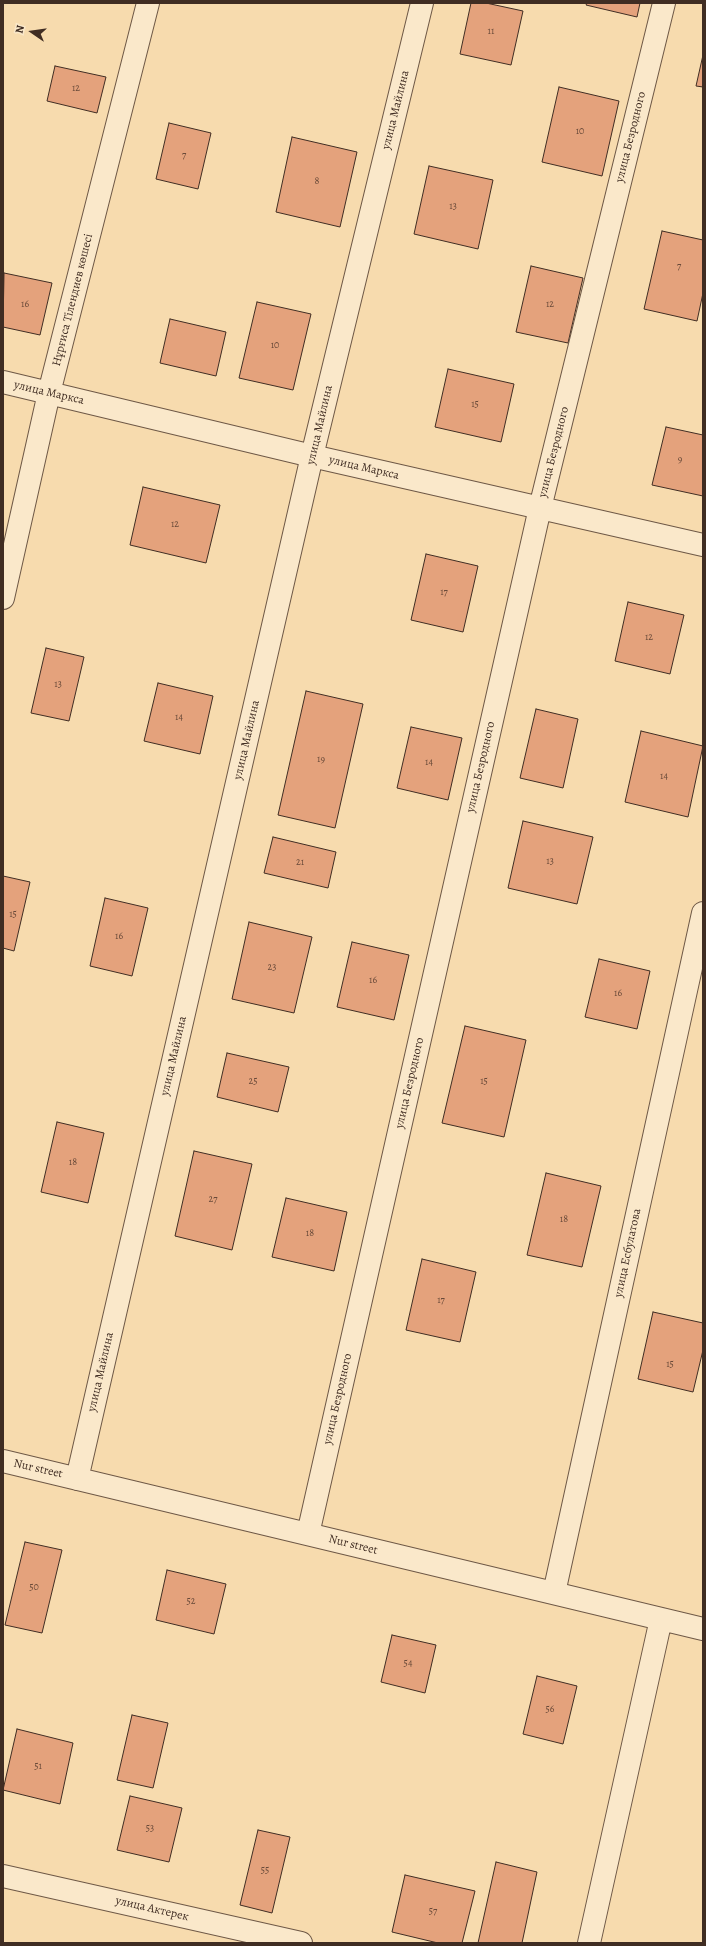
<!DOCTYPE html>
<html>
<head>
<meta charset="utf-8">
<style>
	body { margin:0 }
	#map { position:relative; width:706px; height:1946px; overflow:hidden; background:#f7dbae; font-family:Alegreya,serif }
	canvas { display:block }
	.frame { position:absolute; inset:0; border:4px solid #402d23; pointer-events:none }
	.north { position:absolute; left:12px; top:12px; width:40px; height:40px; -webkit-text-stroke:3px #fae8ca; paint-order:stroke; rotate:283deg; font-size:11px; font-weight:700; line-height:16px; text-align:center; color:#402d23 }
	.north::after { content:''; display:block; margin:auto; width:14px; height:18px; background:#402d23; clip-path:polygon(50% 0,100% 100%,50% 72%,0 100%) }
</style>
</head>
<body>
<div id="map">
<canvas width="706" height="1946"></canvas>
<div class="frame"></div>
<div class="north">N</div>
</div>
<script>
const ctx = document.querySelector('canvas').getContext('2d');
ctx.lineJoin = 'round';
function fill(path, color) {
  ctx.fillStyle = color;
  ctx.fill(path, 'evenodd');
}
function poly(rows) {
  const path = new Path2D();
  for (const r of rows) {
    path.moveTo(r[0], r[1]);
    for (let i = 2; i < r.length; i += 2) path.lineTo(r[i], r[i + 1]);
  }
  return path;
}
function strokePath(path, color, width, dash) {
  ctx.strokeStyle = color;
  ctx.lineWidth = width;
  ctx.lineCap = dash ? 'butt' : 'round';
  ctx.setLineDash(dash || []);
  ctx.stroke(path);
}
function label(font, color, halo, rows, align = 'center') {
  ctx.font = font + ' Alegreya,serif';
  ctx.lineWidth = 3;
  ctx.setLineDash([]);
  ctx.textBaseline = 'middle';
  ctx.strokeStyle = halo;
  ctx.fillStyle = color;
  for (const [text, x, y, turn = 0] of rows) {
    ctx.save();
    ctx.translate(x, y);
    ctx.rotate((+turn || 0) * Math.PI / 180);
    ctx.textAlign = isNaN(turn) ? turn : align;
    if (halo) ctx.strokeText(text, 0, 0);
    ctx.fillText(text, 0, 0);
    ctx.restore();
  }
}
const building = poly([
	[471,3,486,3,523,11,511,65,460,54,471,3],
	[587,3,640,3,637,17,586,5,587,3],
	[703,55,703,87,696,86,703,55],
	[55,66,106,77,97,113,47,101,55,66],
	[559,87,619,101,602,176,542,162,559,87],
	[169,123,211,133,198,189,156,179,169,123],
	[292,137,357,152,340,227,276,212,292,137],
	[429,166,493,180,478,249,414,234,429,166],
	[662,231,703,240,703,293,697,321,644,309,662,231],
	[531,266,583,278,568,343,516,332,531,266],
	[4,273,52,283,40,335,3,327,4,273],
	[257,302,311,314,293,390,239,378,257,302],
	[170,319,226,332,216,376,160,363,170,319],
	[448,369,514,384,501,442,435,427,448,369],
	[666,427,703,435,703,496,652,485,666,427],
	[143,487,220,505,206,563,130,545,143,487],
	[426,554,478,566,463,632,411,620,426,554],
	[628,602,684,615,670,674,615,661,628,602],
	[46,648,84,657,69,721,31,713,46,648],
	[158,683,213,696,200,754,144,741,158,683],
	[306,691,363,704,335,828,278,815,306,691],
	[536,709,578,719,563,788,520,778,536,709],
	[411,727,462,738,448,800,397,788,411,727],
	[641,731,703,746,688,817,625,802,641,731],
	[523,821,593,837,577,904,508,888,523,821],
	[273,837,336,852,328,888,264,873,273,837],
	[3,876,30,882,14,951,3,948,3,876],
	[105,898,148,908,132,976,90,966,105,898],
	[249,922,312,937,294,1013,232,999,249,922],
	[352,942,409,955,394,1020,337,1007,352,942],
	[599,959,650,971,637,1029,585,1017,599,959],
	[465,1026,526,1040,504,1137,442,1123,465,1026],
	[227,1053,289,1067,278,1112,217,1097,227,1053],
	[57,1122,104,1133,88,1203,41,1192,57,1122],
	[194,1151,252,1164,232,1250,175,1236,194,1151],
	[546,1173,601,1186,582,1267,527,1255,546,1173],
	[286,1198,347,1212,334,1271,272,1257,286,1198],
	[422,1259,476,1272,460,1342,406,1330,422,1259],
	[653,1312,703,1323,703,1350,693,1392,638,1379,653,1312],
	[25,1542,62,1550,42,1633,5,1625,25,1542],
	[167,1570,226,1584,214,1634,156,1620,167,1570],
	[392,1635,436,1645,425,1693,381,1682,392,1635],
	[537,1676,577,1686,563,1744,523,1734,537,1676],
	[132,1715,168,1723,153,1788,117,1780,132,1715],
	[17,1729,73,1743,60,1804,3,1790,17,1729],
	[130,1796,182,1808,169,1862,117,1850,130,1796],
	[258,1830,290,1837,272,1913,240,1905,258,1830],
	[496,1862,537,1872,522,1943,478,1943,496,1862],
	[405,1875,475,1891,462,1943,438,1943,392,1932,405,1875]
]);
fill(building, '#e4a27c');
strokePath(building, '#402d23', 1);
const street = poly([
	[3,382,312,456,703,545],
	[3,598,49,393,148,3],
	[3,1461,703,1629],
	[77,1479,312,456,422,3],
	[308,1534,540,508,664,3],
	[554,1593,703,913],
	[3,1876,301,1943],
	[589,1943,661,1619]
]);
strokePath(street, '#6e5846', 24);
strokePath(street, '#fae8ca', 22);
label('10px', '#694a39', null, [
	["11",491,32],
	["12",76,89],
	["10",580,132],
	["7",184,156],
	["8",317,182],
	["13",453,207],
	["7",679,267],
	["16",25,305],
	["12",550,305],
	["10",275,346],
	["15",475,405],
	["9",680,460],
	["12",175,525],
	["17",444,593],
	["12",649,638],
	["13",58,685],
	["14",179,718],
	["19",321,760],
	["14",429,763],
	["14",664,777],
	["13",550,862],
	["21",300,863],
	["15",13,915],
	["16",119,937],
	["23",272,968],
	["16",373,981],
	["16",618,994],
	["25",253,1082],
	["15",484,1082],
	["18",73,1163],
	["27",213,1200],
	["18",564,1220],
	["18",310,1234],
	["17",441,1301],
	["15",670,1365],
	["50",34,1588],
	["52",191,1602],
	["54",408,1664],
	["56",550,1710],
	["51",38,1767],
	["53",150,1829],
	["55",265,1871],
	["57",433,1912]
]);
label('12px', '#402d23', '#fae8ca', [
	["улица Майлина",396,110,-76],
	["улица Безродного",631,137,-76],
	["Нұрғиса Тілендиев көшесі",73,300,-76],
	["улица Маркса",49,393,13],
	["улица Майлина",320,425,-77],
	["улица Безродного",554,452,-76],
	["улица Маркса",364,468,13],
	["улица Майлина",247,740,-77],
	["улица Безродного",481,767,-77],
	["улица Майлина",174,1056,-77],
	["улица Безродного",410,1083,-77],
	["улица Есбулатова",628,1253,-78],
	["улица Майлина",101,1372,-77],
	["улица Безродного",338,1399,-77],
	["Nur street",38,1469,13],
	["Nur street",353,1545,14],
	["улица Актерек",152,1909,13]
]);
</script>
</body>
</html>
